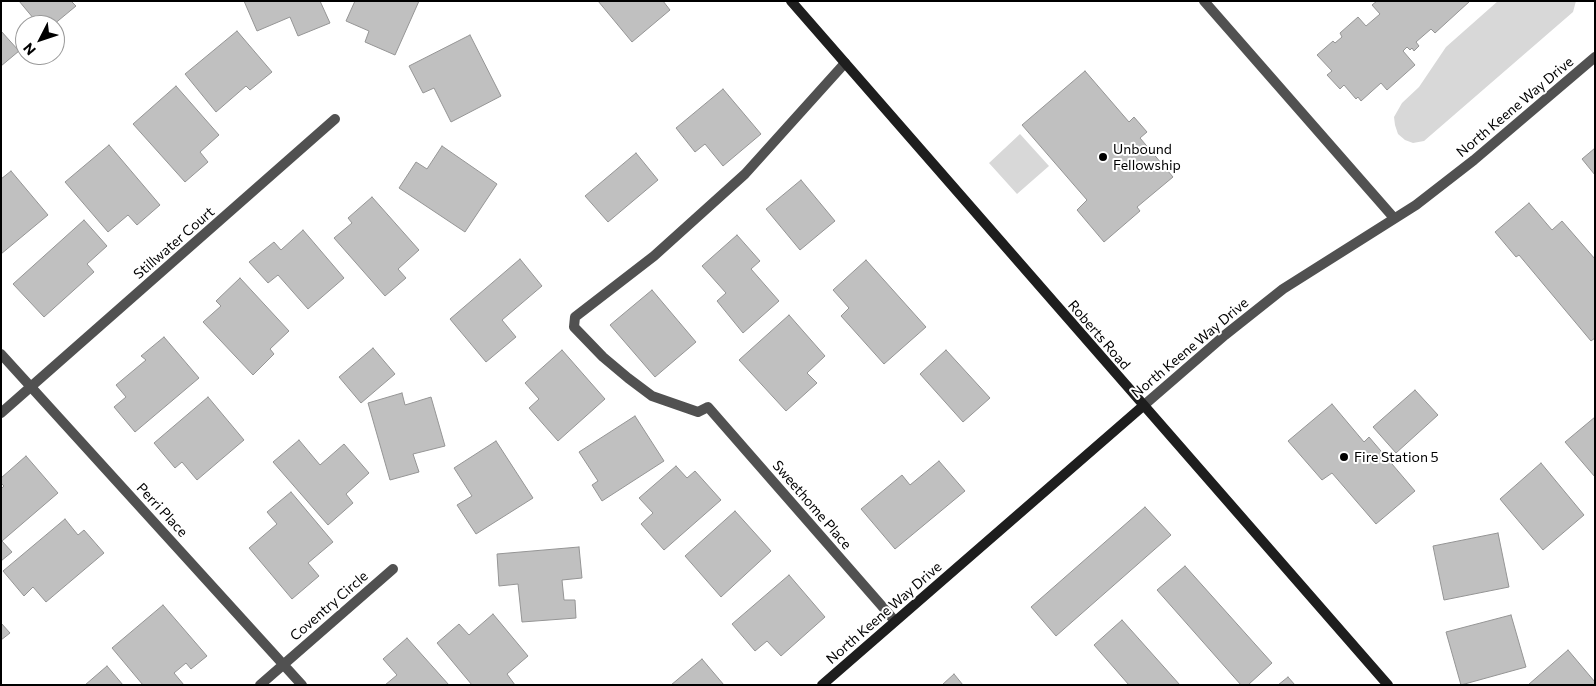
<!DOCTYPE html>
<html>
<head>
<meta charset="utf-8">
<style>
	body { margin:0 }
	#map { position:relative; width:1596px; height:686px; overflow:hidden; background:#fff; font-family:Commissioner,sans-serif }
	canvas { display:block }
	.frame { position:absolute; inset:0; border:2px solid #000; pointer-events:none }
	.north { position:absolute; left:15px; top:15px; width:50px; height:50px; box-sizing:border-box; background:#fff; border:1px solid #999; border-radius:50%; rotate:229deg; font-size:14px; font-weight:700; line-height:20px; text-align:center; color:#000 }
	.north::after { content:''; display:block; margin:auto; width:18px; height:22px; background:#000; clip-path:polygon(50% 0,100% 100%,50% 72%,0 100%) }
</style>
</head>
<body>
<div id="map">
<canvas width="1596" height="686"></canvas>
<div class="frame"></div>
<div class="north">N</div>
</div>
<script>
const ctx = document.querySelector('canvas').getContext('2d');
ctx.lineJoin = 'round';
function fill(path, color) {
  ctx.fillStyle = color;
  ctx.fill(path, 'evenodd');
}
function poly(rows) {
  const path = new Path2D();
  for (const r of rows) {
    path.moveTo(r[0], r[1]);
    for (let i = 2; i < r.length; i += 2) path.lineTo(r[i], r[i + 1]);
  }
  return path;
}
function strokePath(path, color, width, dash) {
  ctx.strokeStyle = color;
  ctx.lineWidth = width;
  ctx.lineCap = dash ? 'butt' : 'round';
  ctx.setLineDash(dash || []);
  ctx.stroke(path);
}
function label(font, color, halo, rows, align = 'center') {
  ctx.font = font + ' Commissioner,sans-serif';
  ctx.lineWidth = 4;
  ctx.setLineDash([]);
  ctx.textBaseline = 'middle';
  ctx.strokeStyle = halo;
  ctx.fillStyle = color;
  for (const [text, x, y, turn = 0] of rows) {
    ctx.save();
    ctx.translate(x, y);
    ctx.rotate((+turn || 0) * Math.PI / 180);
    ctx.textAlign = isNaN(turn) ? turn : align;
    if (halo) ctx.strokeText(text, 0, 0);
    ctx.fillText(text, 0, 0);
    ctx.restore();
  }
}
fill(poly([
	[1498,1,1576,1,1573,12,1424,141,1413,143,1405,140,1398,134,1395,125,1394,117,1402,103,1419,87,1446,47],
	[1020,134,1049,166,1017,194,989,163]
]), '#d8d8d8');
const building = poly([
	[19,1,71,1,76,6,53,25,39,25,19,1],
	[244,1,320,1,330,23,298,36,290,17,257,31,244,1],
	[355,1,419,1,395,55,365,42,369,31,346,21,355,1],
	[598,1,663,1,670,10,632,42,598,1],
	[1377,1,1470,1,1435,33,1431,29,1416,42,1419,46,1414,51,1412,48,1410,50,1407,47,1403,51,1415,65,1387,90,1381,83,1361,101,1358,97,1356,99,1344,85,1340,89,1327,75,1332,71,1317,55,1333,41,1335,43,1342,37,1340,33,1358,17,1366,26,1380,14,1372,5,1377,1],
	[1,31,19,51,1,66,1,31],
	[237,31,272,72,250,90,246,86,216,112,185,74,237,31],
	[470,35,501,96,451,122,434,88,423,93,409,66,470,35],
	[1085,71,1129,122,1134,117,1147,132,1140,138,1173,177,1137,207,1140,211,1104,242,1077,210,1087,200,1022,125,1085,71],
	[176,86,219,135,200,152,208,162,185,182,133,124,176,86],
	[723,89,761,134,723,166,705,144,695,152,676,128,723,89],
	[109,145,160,205,137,225,128,215,108,232,65,182,109,145],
	[442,146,497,184,465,232,399,188,416,162,427,169,442,146],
	[1595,148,1595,175,1582,159,1595,148],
	[636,153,658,180,608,222,585,196,636,153],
	[11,171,48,215,1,254,1,179,11,171],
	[801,180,835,221,800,250,766,209,801,180],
	[372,197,419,250,398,269,406,278,385,296,334,238,352,223,348,218,372,197],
	[1529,203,1552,230,1562,221,1595,259,1595,338,1591,341,1519,255,1516,257,1495,232,1529,203],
	[84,220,107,246,87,264,94,272,44,317,13,284,84,220],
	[303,230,344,278,308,309,278,275,268,283,249,262,274,242,281,250,303,230],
	[737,235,760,261,751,269,779,301,743,333,717,301,726,293,702,266,737,235],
	[520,259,542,286,502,320,516,337,486,362,450,319,520,259],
	[866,260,926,327,884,364,841,316,849,308,833,290,866,260],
	[240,278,289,331,270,349,274,354,253,375,203,322,221,306,216,301,240,278],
	[652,290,696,342,655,377,610,325,652,290],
	[789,315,825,356,807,373,817,383,786,411,739,360,789,315],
	[164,337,199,378,135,432,114,407,126,397,116,385,146,360,141,356,164,337],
	[373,348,395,374,361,403,339,377,373,348],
	[562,350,605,399,558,441,529,408,539,399,525,383,562,350],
	[946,350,990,398,963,422,920,374,946,350],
	[1415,390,1438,415,1396,453,1373,427,1415,390],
	[402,393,405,405,431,397,445,446,413,454,419,472,390,480,368,403,402,393],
	[208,397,244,440,197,480,182,462,175,468,154,443,208,397],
	[1332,404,1364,442,1369,437,1415,491,1376,524,1332,473,1322,480,1288,441,1332,404],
	[635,416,664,461,602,501,592,485,598,481,579,452,635,416],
	[1595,417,1595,477,1565,442,1595,417],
	[299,440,320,465,344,444,369,473,346,494,353,503,328,525,273,462,299,440],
	[496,441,533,498,476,534,457,505,472,496,454,468,496,441],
	[26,456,58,493,2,541,12,552,1,561,1,489,4,486,1,483,1,478,26,456],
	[939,461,965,491,895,549,861,509,902,475,910,485,939,461],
	[1541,463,1584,515,1543,550,1500,499,1541,463],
	[676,466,687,478,695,471,721,500,664,550,641,524,653,513,639,498,676,466],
	[291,492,333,542,308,563,319,576,292,599,249,548,277,524,267,512,291,492],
	[1145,507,1171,535,1056,636,1031,607,1145,507],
	[735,511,771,551,721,597,685,556,735,511],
	[65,519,78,535,84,530,104,553,46,602,33,587,24,596,3,571,65,519],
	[1498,533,1509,587,1444,600,1433,546,1498,533],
	[579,547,582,578,562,580,564,600,575,600,576,618,522,622,518,584,499,586,497,554,579,547],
	[1185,566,1272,663,1248,685,1241,685,1157,590,1185,566],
	[789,575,825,617,781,656,767,641,755,651,732,624,789,575],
	[163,605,207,656,191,669,186,663,174,673,184,685,143,685,112,648,163,605],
	[493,614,528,656,507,674,515,685,472,685,437,643,459,624,469,635,493,614],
	[1511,615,1526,667,1461,685,1446,632,1511,615],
	[1122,620,1180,685,1129,685,1094,645,1122,620],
	[1,623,10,633,1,640,1,623],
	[407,638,449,685,385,685,397,675,383,659,407,638],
	[1568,650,1595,682,1595,685,1528,685,1568,650],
	[702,659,724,685,671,685,702,659],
	[107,666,123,685,85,685,107,666],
	[954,674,963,685,942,685,954,674],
	[1288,677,1295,685,1278,685,1288,677]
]);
fill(building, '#c0c0c0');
strokePath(building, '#959595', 1);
strokePath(poly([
	[1204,1,1394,218],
	[845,63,745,174,654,256,575,317,574,327,603,357,628,378,652,396,698,412,708,407,895,621],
	[1,354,302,685],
	[1143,406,1225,335,1283,289,1416,205,1474,160,1595,57],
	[1,413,335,119],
	[260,685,393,569]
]), '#515151', 10);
strokePath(poly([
	[791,1,1388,685],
	[822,685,1143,406]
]), '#1e1e1e', 10);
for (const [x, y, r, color] of [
	[1103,157,5,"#000"],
	[1344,457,5,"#000"]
]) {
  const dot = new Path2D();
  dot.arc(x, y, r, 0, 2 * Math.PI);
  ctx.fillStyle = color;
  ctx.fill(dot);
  strokePath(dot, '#fff', 2);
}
label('14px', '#000', '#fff', [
	["North Keene Way Drive",1515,107,-40],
	["Stillwater Court",174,243,-41],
	["Roberts Road",1099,335,49],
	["North Keene Way Drive",1190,348,-40],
	["Sweethome Place",812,505,49],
	["Perri Place",162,510,47],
	["Coventry Circle",329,606,-41],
	["North Keene Way Drive",884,613,-41]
]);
label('14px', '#000', '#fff', [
	["Unbound",1113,149],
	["Fellowship",1113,165],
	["Fire Station 5",1354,457]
], 'left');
</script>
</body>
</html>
